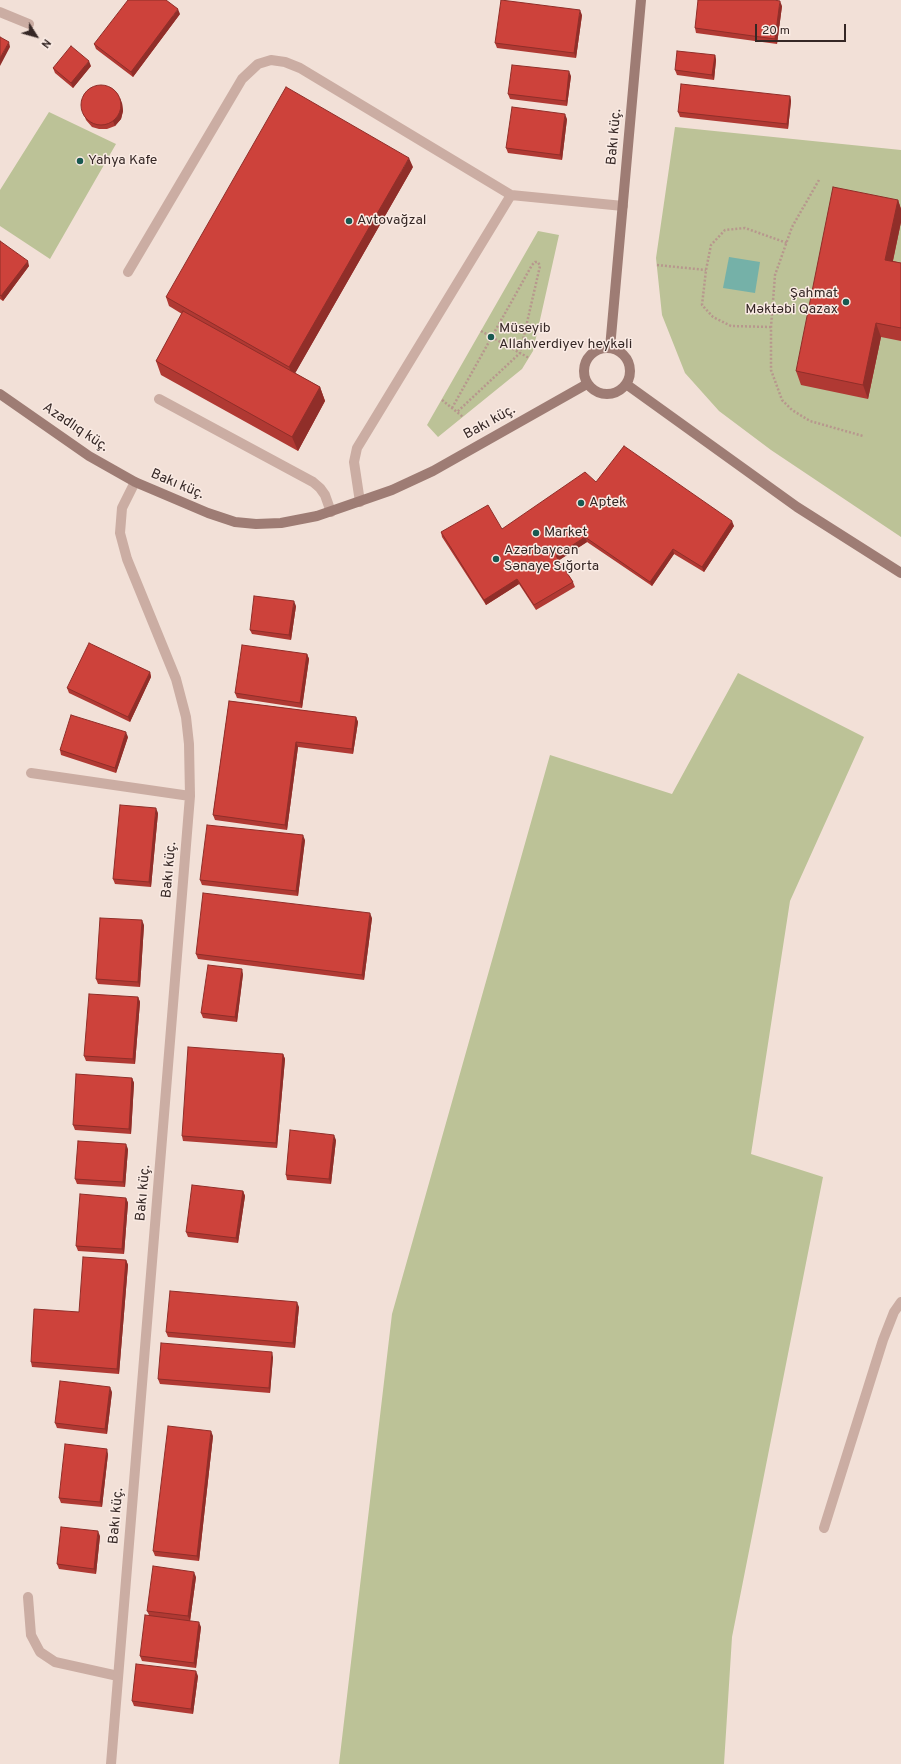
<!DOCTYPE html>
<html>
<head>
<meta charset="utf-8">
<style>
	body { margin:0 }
	#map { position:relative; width:901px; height:1764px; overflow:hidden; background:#f2e0d7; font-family:Overpass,sans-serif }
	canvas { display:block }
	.north { position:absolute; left:16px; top:16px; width:40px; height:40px; -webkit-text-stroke:3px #faebe4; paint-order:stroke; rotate:127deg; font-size:11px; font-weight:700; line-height:16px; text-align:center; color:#352725 }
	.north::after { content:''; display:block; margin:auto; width:14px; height:18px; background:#352725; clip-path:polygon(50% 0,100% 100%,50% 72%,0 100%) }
	.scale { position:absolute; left:755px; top:24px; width:91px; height:18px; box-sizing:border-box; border:2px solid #352725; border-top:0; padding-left:5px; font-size:12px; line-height:14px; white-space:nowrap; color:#352725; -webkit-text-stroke:3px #faebe4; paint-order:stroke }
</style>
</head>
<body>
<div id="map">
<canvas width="901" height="1764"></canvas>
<div class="north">N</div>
<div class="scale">20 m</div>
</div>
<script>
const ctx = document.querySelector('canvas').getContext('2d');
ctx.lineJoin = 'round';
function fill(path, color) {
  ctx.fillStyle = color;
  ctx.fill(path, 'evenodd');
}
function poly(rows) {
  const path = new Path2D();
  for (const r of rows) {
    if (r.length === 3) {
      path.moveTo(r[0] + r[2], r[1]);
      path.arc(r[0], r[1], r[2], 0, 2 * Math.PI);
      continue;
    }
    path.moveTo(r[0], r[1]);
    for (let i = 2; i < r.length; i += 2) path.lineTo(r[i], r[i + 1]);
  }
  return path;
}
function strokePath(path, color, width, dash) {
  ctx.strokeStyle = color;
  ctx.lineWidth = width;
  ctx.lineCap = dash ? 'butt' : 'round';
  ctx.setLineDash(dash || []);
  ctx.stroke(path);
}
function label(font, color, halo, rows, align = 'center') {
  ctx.font = font + ' Overpass,sans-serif';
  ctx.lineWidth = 3;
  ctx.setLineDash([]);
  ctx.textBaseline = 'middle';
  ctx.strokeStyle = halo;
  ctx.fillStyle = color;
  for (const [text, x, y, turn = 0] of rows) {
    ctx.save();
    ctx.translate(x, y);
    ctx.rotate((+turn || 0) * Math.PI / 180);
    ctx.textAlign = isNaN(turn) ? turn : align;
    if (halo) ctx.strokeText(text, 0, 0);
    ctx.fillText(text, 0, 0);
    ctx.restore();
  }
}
fill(poly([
	[49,112,116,144,50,259,0,226,0,190],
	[675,127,901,150,901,537,771,450,719,411,685,373,662,315,656,258],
	[538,231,559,235,533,351,522,369,438,437,427,425],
	[738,673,864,737,790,901,751,1154,823,1177,732,1637,724,1764,339,1764,392,1314,550,755,672,794]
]), '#bcc297');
fill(poly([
	[729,257,760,262,755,293,723,288]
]), '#75b1a8');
strokePath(poly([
	[819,180,792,227,775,275,771,327,771,370,782,400,792,410,810,421,863,436],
	[657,265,706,270],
	[771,327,731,326,713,317,702,305,706,270,711,245,725,230,745,228,787,243],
	[481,331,529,358],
	[442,400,463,417],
	[452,408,532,265,535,262,538,262,540,266,520,353,457,412]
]), '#b7978d', 2.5, [2, 2]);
strokePath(poly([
	[0,12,29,24],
	[128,272,242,79,258,64,271,60,285,62,300,68,511,195],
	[159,399,313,482,320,488,325,495,331,512],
	[360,502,354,462,357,448,511,195,623,206],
	[28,1597,31,1635,40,1652,55,1662,118,1676]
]), '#cbada3', 10);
strokePath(poly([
	[31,773,190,796],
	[824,1528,883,1340,894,1312,901,1302],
	[111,1764,190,796,189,744,186,717,176,679,127,559,120,533,122,508,135,482]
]), '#cbada3', 10);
strokePath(poly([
	[607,371,23],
	[610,348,641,0],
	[626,384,797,507,901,573],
	[0,394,89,456,135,482,208,513,235,522,256,524,281,523,317,516,392,490,433,471,587,384]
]), '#9e7c74', 10);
fill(poly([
	[782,6,777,44,696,33,695,28],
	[180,14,133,77,96,49,94,44],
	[582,15,576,58,497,48,495,43],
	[715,55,716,60,714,80,677,75,675,70],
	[91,66,73,88,55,73,53,68],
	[571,76,567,106,510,99,508,94],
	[790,96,791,101,788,129,680,117,678,112],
	[122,103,123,111,121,119,115,126,107,129,99,129,92,127,86,120,82,108],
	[567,119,562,160,508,153,506,148],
	[413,167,295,373,320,387,325,401,298,451,161,375,156,361,182,314,169,306,166,297],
	[898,200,901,209,901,222,893,261,901,263,901,341,881,337,868,399,801,385,796,371],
	[0,241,29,266,3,301,0,299],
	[596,482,734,526,704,572,674,554,652,586,587,542,559,560,573,582,575,587,536,610,519,584,486,605,442,537,441,532,502,529],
	[296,606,291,640,252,634,250,630],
	[307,654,309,659,302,708,237,698,235,693],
	[150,672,151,677,130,722,69,693,67,688],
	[229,701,356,717,358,722,353,754,298,747,287,830,215,820,213,815],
	[128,737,116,773,61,755,60,750],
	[158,813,151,887,115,884,113,879],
	[305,840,298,896,202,885,200,880],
	[372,918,364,980,198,959,196,954],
	[144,925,140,987,98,984,96,979],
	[243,974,237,1022,203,1018,201,1013],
	[138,997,140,1002,135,1064,86,1061,84,1056],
	[283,1054,285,1059,277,1148,183,1141,182,1136],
	[132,1078,134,1083,131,1134,75,1130,73,1125],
	[336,1140,331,1184,287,1180,286,1175],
	[128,1149,125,1187,77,1184,75,1179],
	[243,1191,245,1196,238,1243,188,1237,186,1232],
	[126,1198,128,1203,124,1254,78,1251,76,1246],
	[126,1260,128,1265,119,1374,32,1367,31,1362,79,1312],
	[299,1307,295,1348,168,1337,166,1332],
	[273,1357,270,1393,160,1384,158,1379],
	[112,1392,107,1434,57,1428,55,1423],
	[213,1436,199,1561,155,1556,153,1551],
	[108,1454,102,1507,61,1503,59,1498],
	[100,1536,96,1574,59,1569,57,1564],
	[196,1577,190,1621,201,1627,196,1668,142,1661,140,1656,149,1615,147,1611],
	[198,1676,193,1714,134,1706,132,1701]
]), '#b03933');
fill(poly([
	[780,1,782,6,777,44,775,39],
	[178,9,180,14,133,77,131,72],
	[580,10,582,15,576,58,574,53],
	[9,42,10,47,0,66,0,58],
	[715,55,716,60,714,80,712,75],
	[89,61,91,66,73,88,71,83],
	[569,71,571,76,567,106,566,101],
	[790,96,791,101,788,129,787,124],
	[120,98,122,103,123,111,121,119,115,126,113,121],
	[565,114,567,119,562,160,560,155],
	[409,158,413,167,293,377,289,367],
	[898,200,901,209,901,222,890,274,885,260],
	[28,261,29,266,3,301,1,296],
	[876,323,881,337,868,399,863,385],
	[320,387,325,401,298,451,292,437],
	[732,521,734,526,704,572,702,567],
	[585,537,587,542,558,561,556,556],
	[673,549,674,554,652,586,650,582],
	[517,579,519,584,486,605,484,600],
	[294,601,296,606,291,640,289,635],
	[307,654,309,659,302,708,300,703],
	[150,672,151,677,130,722,128,717],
	[356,717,358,722,353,754,352,749],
	[126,732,128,737,116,773,115,768],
	[296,742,298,747,287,830,285,825],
	[156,808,158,813,151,887,149,882],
	[303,835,305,840,298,896,296,891],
	[370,913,372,918,364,980,362,975],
	[142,920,144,925,140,987,138,982],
	[242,969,243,974,237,1022,235,1017],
	[138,997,140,1002,135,1064,133,1059],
	[283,1054,285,1059,277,1148,276,1143],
	[132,1078,134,1083,131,1134,129,1129],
	[334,1135,336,1140,331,1184,329,1179],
	[126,1144,128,1149,125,1187,123,1182],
	[243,1191,245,1196,238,1243,236,1238],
	[126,1198,128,1203,124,1254,122,1249],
	[126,1260,128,1265,119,1374,117,1369],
	[297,1302,299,1307,295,1348,293,1343],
	[272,1352,273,1357,270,1393,269,1388],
	[110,1387,112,1392,107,1434,105,1429],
	[211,1431,213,1436,199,1561,197,1556],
	[107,1449,108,1454,102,1507,100,1502],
	[98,1531,100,1536,96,1574,94,1569],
	[194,1572,196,1577,190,1621,188,1616],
	[199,1622,201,1627,196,1668,194,1663],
	[196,1671,198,1676,193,1714,191,1709]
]), '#902e29');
const building = poly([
	[128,0,166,0,178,9,131,72,94,44,128,0],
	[501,0,580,10,574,53,495,43,501,0],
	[698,0,774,0,780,1,775,39,695,28,698,0],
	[0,37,9,42,0,58,0,37],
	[71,46,89,61,71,83,53,68,71,46],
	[677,51,715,55,712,75,675,70,677,51],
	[512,65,569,71,566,101,508,94,512,65],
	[681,84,790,96,787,124,678,112,681,84],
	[101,105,20],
	[286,87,409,158,289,367,166,297,286,87],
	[512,107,565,114,560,155,506,148,512,107],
	[833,187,898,200,885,260,901,263,901,328,876,323,863,385,796,371,833,187],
	[0,241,28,261,1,296,0,295,0,241],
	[183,311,320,387,292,437,156,361,183,311],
	[624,446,732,521,702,567,673,549,650,582,585,537,556,556,573,582,534,605,517,579,484,600,441,532,488,505,502,529,585,472,596,482,624,446],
	[254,596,294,601,289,635,250,630,254,596],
	[89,643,150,672,128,717,67,688,89,643],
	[242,645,307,654,300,703,235,693,242,645],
	[229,701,356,717,352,749,296,742,285,825,213,815,229,701],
	[71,715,126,732,115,768,60,750,71,715],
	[120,805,156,808,149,882,113,879,120,805],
	[207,825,303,835,296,891,200,880,207,825],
	[203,893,370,913,362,975,196,954,203,893],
	[100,918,142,920,138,982,96,979,100,918],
	[208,965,242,969,235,1017,201,1013,208,965],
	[89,994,138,997,133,1059,84,1056,89,994],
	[188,1047,283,1054,276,1143,182,1136,188,1047],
	[76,1074,132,1078,129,1129,73,1125,76,1074],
	[290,1130,334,1135,329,1179,286,1175,290,1130],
	[78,1141,126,1144,123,1182,75,1179,78,1141],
	[192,1185,243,1191,236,1238,186,1232,192,1185],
	[80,1194,126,1198,122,1249,76,1246,80,1194],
	[83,1257,126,1260,117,1369,31,1362,34,1309,79,1312,83,1257],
	[170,1291,297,1302,293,1343,166,1332,170,1291],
	[161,1343,272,1352,269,1388,158,1379,161,1343],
	[60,1381,110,1387,105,1429,55,1423,60,1381],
	[168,1426,211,1431,197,1556,153,1551,168,1426],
	[65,1444,107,1449,100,1502,59,1498,65,1444],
	[61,1527,98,1531,94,1569,57,1564,61,1527],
	[153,1566,194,1572,188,1616,147,1611,153,1566],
	[145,1615,199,1622,194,1663,140,1656,145,1615],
	[136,1664,196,1671,191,1709,132,1701,136,1664]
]);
fill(building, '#cd423b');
strokePath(building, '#902e29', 1);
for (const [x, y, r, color] of [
	[80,161,4,"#195951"],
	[349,221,4,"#195951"],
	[846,302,4,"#195951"],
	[491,337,4,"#195951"],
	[581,503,4,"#195951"],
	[536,533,4,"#195951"],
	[496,559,4,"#195951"]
]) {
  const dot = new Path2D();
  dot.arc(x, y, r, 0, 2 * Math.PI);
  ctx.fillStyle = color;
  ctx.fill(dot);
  strokePath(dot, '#faebe4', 1.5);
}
label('14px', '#352725', '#faebe4', [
	["Bakı küç.",615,137,-85],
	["Bakı küç.",490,423,-29],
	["Azadlıq küç.",75,428,34],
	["Bakı küç.",177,485,23],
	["Bakı küç.",170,870,-85],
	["Bakı küç.",144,1193,-85],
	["Bakı küç.",117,1516,-85]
]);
label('14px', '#352725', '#faebe4', [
	["Yahya Kafe",88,161],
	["Avtovağzal",357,221],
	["Şahmat",838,294,"right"],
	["Məktəbi Qazax",838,310,"right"],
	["Müseyib",499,329],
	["Allahverdiyev heykəli",499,345],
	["Aptek",589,503],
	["Market",544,533],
	["Azərbaycan",504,551],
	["Sənaye Sığorta",504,567]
], 'left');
</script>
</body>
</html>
